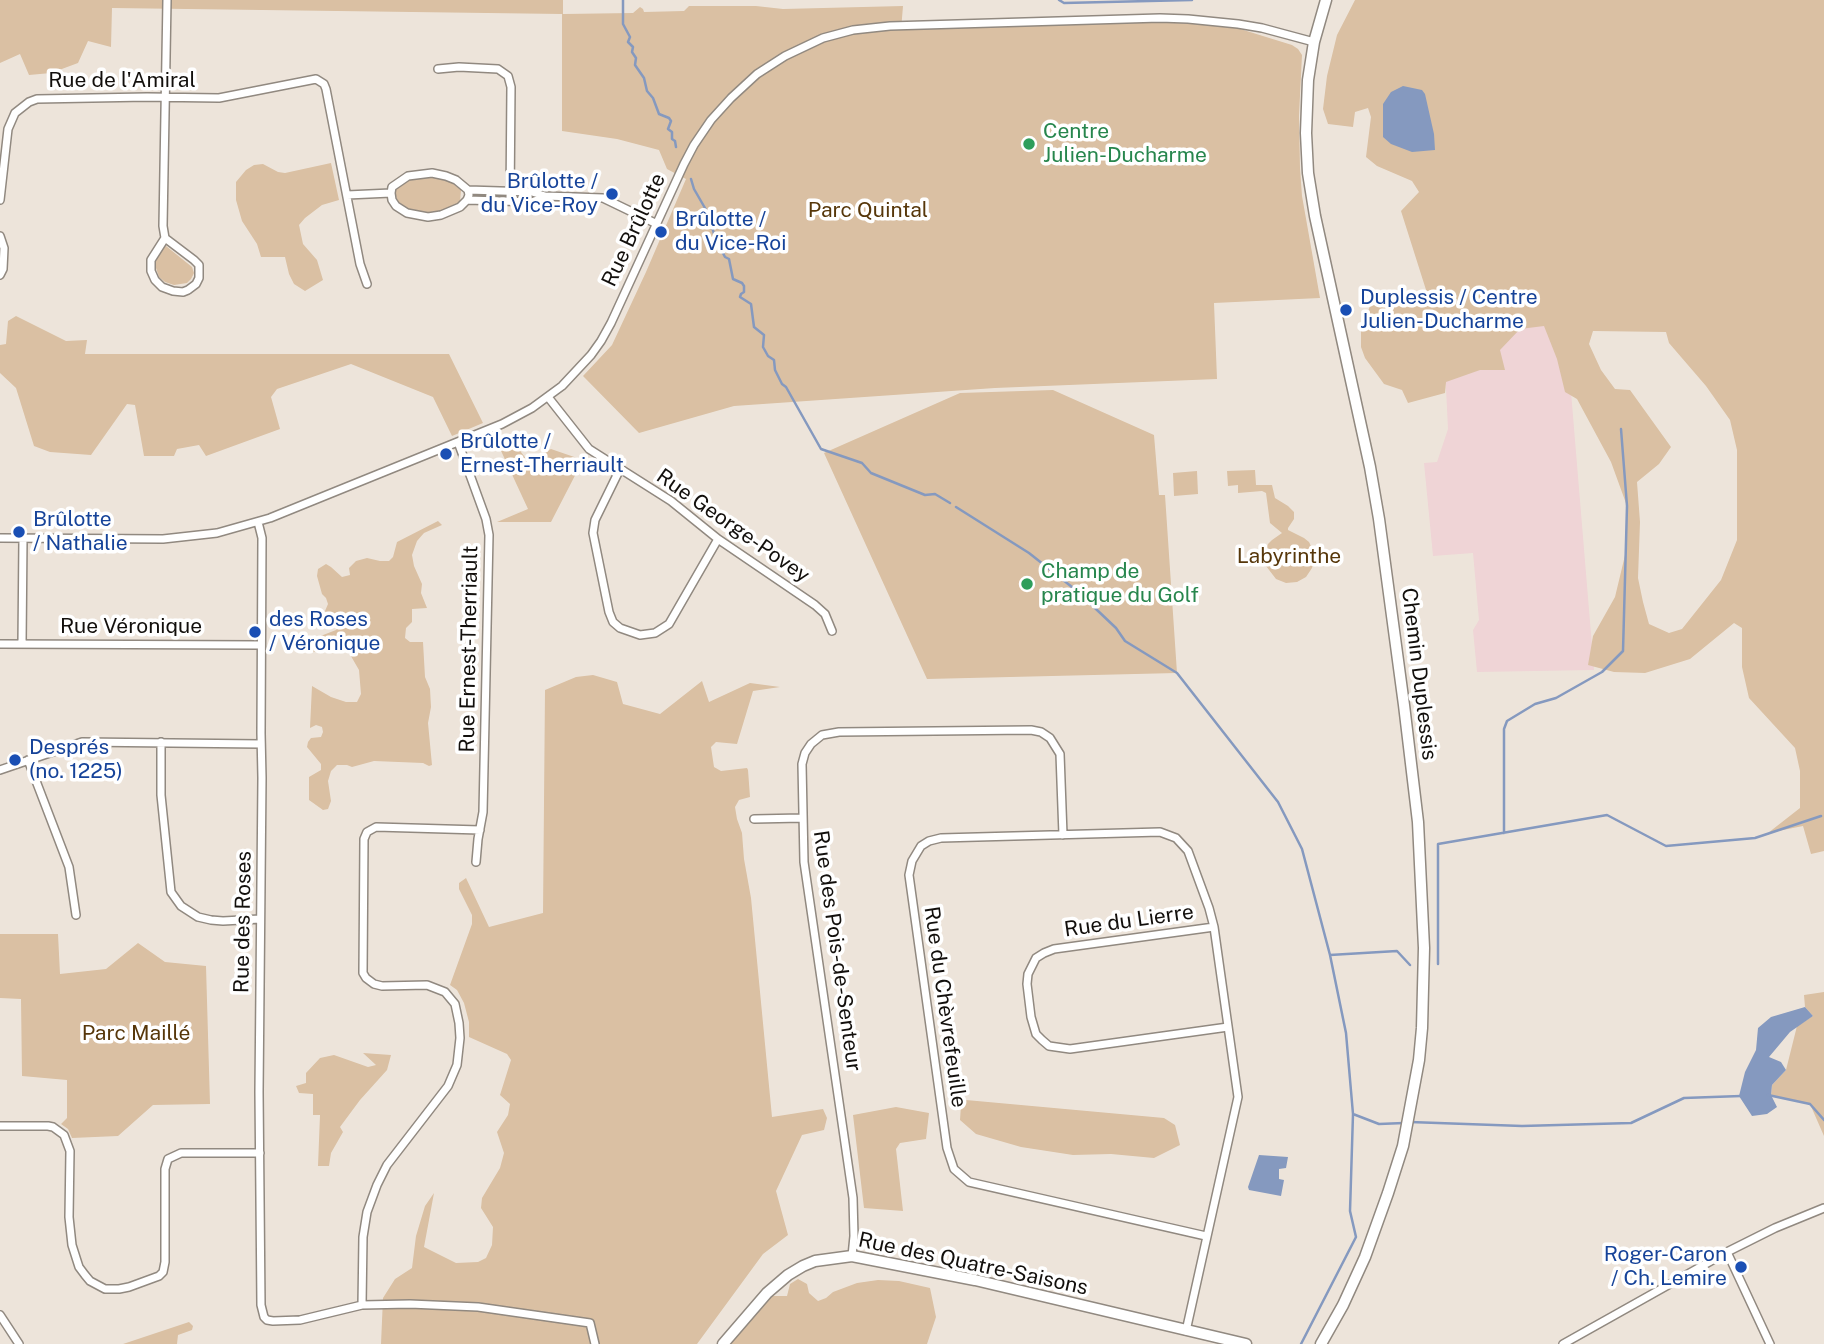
<!DOCTYPE html>
<html>
<head>
<meta charset="utf-8">
<style>
	body { margin:0 }
	canvas { display:block; background:#ede4da }
</style>
</head>
<body>
<canvas width="1824" height="1344"></canvas>
<script>
const ctx = document.querySelector('canvas').getContext('2d');
ctx.lineJoin = 'round';
function fill(path, color) {
  ctx.fillStyle = color;
  ctx.fill(path, 'evenodd');
}
function poly(rows) {
  const path = new Path2D();
  for (const r of rows) {
    path.moveTo(r[0], r[1]);
    for (let i = 2; i < r.length; i += 2) path.lineTo(r[i], r[i + 1]);
  }
  return path;
}
function strokePath(path, color, width, dash) {
  ctx.strokeStyle = color;
  ctx.lineWidth = width;
  ctx.lineCap = dash ? 'butt' : 'round';
  ctx.setLineDash(dash || []);
  ctx.stroke(path);
}
function label(font, color, halo, rows, align = 'center') {
  ctx.font = font + ' "Public Sans",sans-serif';
  ctx.lineWidth = 7;
  ctx.setLineDash([]);
  ctx.textBaseline = 'middle';
  ctx.strokeStyle = halo;
  ctx.fillStyle = color;
  for (const [text, x, y, turn = 0] of rows) {
    ctx.save();
    ctx.translate(x, y);
    ctx.rotate((+turn || 0) * Math.PI / 180);
    ctx.textAlign = isNaN(turn) ? turn : align;
    if (halo) ctx.strokeText(text, 0, 0);
    ctx.fillText(text, 0, 0);
    ctx.restore();
  }
}
fill(poly([
	[1564,307,1594,670,1477,672,1473,630,1479,620,1473,553,1433,556,1424,463,1437,462,1448,429,1443,327]
]), '#efd4d6');
fill(poly([
	[0,0,563,0,563,14,633,13,640,7,643,9,644,12,684,11,689,6,756,6,783,9,903,6,901,30,1148,22,1208,24,1237,28,1292,45,1298,49,1302,55,1299,116,1300,168,1302,196,1320,298,1214,303,1217,379,995,388,734,406,639,433,583,376,612,345,646,272,686,179,667,169,659,150,617,139,562,131,562,14,112,8,111,47,88,41,78,63,51,73,29,75,20,54,0,63],
	[1355,0,1824,0,1824,851,1811,854,1803,826,1768,833,1800,808,1800,771,1795,748,1749,698,1742,667,1742,628,1734,623,1690,659,1645,673,1614,672,1588,665,1593,636,1615,597,1627,547,1627,506,1611,462,1577,399,1565,392,1557,359,1544,326,1520,329,1500,350,1505,370,1480,370,1446,382,1445,393,1408,403,1402,390,1384,384,1365,358,1361,347,1361,330,1370,306,1427,293,1401,211,1419,192,1412,181,1377,166,1366,157,1371,117,1368,108,1355,112,1353,127,1328,124,1323,109,1327,76,1337,35],
	[1593,331,1666,332,1669,343,1706,386,1730,420,1737,450,1737,540,1721,580,1682,629,1669,633,1649,624,1643,602,1638,578,1640,522,1637,482,1659,464,1671,447,1630,390,1615,389,1601,370,1589,344],
	[331,163,339,200,322,205,305,218,299,225,303,244,317,260,323,280,305,291,294,284,289,274,285,257,261,257,257,244,242,221,236,200,236,182,246,170,254,165,263,164,278,172,285,173],
	[433,176,451,182,461,190,460,202,454,208,445,211,422,213,412,211,398,202,395,193,396,188,408,180,414,178],
	[166,246,192,267,194,273,191,279,187,283,174,285,165,282,159,277,156,268,156,261,163,247],
	[16,316,66,341,87,340,85,354,449,354,483,423,452,436,433,397,351,364,277,389,271,397,280,429,206,456,199,445,177,449,174,456,144,456,135,405,127,404,91,455,50,452,34,446,16,388,0,373,0,345,6,344,8,321],
	[1053,390,1154,435,1159,495,1165,495,1177,673,927,679,824,453,960,393],
	[502,439,518,448,527,460,551,449,583,460,551,522,497,522,528,509,496,440],
	[1255,470,1256,485,1272,485,1275,498,1288,506,1294,512,1294,519,1288,528,1288,530,1304,538,1309,542,1314,552,1315,558,1312,568,1306,577,1297,582,1286,583,1276,579,1266,566,1264,555,1268,544,1272,540,1282,533,1270,523,1266,493,1262,491,1238,493,1238,485,1228,486,1227,471],
	[1197,471,1198,494,1174,496,1173,473],
	[438,521,442,525,424,533,417,541,412,555,414,566,422,584,421,593,427,608,412,609,412,622,406,628,405,638,410,642,423,642,425,677,430,689,431,707,428,723,432,765,429,766,423,763,374,761,352,767,347,765,337,765,331,771,328,781,331,801,328,809,323,810,309,800,309,777,321,770,321,764,307,747,308,742,311,738,321,737,323,732,322,727,316,725,310,728,312,686,331,697,346,702,357,702,361,694,359,670,348,651,307,652,301,647,300,644,336,630,342,622,338,617,329,617,325,611,328,604,326,598,322,594,317,576,318,569,326,564,331,567,342,577,350,575,349,568,356,561,367,558,380,561,389,561,393,557,397,542],
	[593,675,617,682,623,704,660,714,702,681,709,702,750,683,780,687,753,691,737,744,716,742,711,747,714,767,721,771,747,768,748,770,750,797,739,800,735,807,737,819,742,833,744,859,751,898,772,1117,823,1109,827,1118,824,1130,802,1135,776,1191,788,1235,763,1254,697,1344,381,1344,383,1298,395,1279,412,1268,416,1236,425,1206,434,1193,424,1247,456,1263,478,1262,486,1258,492,1245,493,1227,481,1208,482,1198,500,1168,504,1153,497,1132,508,1115,510,1104,500,1095,511,1060,507,1054,469,1037,469,1022,464,1003,457,990,450,985,472,924,472,915,459,889,459,883,466,878,489,927,543,913,545,690,576,677],
	[0,934,58,934,60,974,106,969,138,943,165,962,206,966,210,1104,153,1105,118,1136,72,1138,68,1129,61,1124,67,1118,67,1080,22,1076,21,999,0,998],
	[1824,992,1824,1136,1810,1104,1771,1095,1772,1085,1786,1070,1797,1026,1813,1016,1805,1007,1804,995],
	[363,1053,391,1055,387,1070,360,1100,340,1127,343,1132,331,1153,329,1166,318,1166,320,1115,313,1115,313,1094,299,1093,296,1086,306,1083,306,1073,320,1058,334,1055,368,1067,376,1065],
	[966,1100,1164,1118,1175,1125,1180,1145,1154,1158,1111,1154,1073,1155,1021,1147,976,1134,960,1120,961,1105],
	[896,1107,929,1113,926,1139,900,1143,896,1149,903,1211,864,1208,853,1115],
	[798,1279,807,1284,809,1293,818,1301,826,1298,833,1292,857,1283,878,1280,899,1281,930,1288,936,1317,927,1344,727,1344,764,1296,787,1296,790,1284],
	[189,1322,193,1326,192,1330,178,1335,177,1344,123,1344]
]), '#dac0a3');
fill(poly([
	[1403,86,1422,90,1425,94,1434,134,1435,150,1412,152,1391,144,1383,137,1383,104,1391,92],
	[1805,1007,1813,1016,1790,1032,1769,1057,1781,1062,1786,1070,1772,1085,1771,1095,1777,1107,1767,1114,1752,1116,1739,1096,1745,1072,1756,1050,1758,1028,1771,1017],
	[1259,1155,1288,1157,1286,1168,1279,1169,1279,1179,1284,1180,1281,1196,1249,1190,1248,1187]
]), '#8599bf');
strokePath(poly([
	[623,0,623,24,630,37,628,42,633,47,632,52,636,58,635,65,644,78,647,91,653,98,659,114,669,118,671,121,668,129,672,132,672,139,675,141,676,147],
	[1059,0,1064,3,1192,0],
	[691,179,694,189,709,215,715,238,725,257,729,259,733,279,742,283,744,286,744,292,741,294,740,297,751,304,754,327,764,335,763,347,768,356,774,360,775,370,782,384,786,387,821,449,862,463,871,473,925,495,935,494,950,503],
	[956,507,1029,553,1077,591,1116,628,1125,641,1177,673,1278,802,1302,849,1330,955,1346,1033,1353,1114,1350,1211,1356,1237,1301,1344],
	[1504,833,1504,729,1507,721,1535,704,1556,698,1602,672,1623,651,1627,506,1621,429],
	[1330,955,1397,951,1410,965],
	[1438,964,1438,844,1607,815,1666,846,1755,838,1821,816],
	[1768,1095,1810,1104,1824,1120],
	[1353,1114,1379,1124,1404,1123],
	[1410,1122,1522,1126,1631,1123,1684,1098,1741,1096]
]), '#8599bf', 2.5);
const street = poly([
	[438,69,459,67,498,69,508,76,511,87,510,201],
	[468,190,469,195,467,200,460,207,441,215,428,217,407,213,396,206,392,200,391,193,392,187,408,176,432,173,446,176,456,180,468,190,532,192,545,196,603,198,657,224],
	[347,195,391,193],
	[0,200,8,129,15,113,29,102,37,99,147,97,219,98,316,79,324,84,326,89,360,264,367,284],
	[467,200,533,202,544,197],
	[0,236,4,248,3,269,0,275],
	[165,238,163,226,167,0],
	[165,238,194,260,199,265,199,278,196,284,188,290,183,292,173,291,162,287,155,280,151,271,151,260,165,238],
	[548,397,589,449,671,501,718,539,815,605,825,614,832,631],
	[458,442,486,519,489,535,483,812,478,839,476,862],
	[620,469,595,520,593,533,609,612,613,622,620,628,640,635,655,633,669,624,718,539],
	[258,522,262,538,261,733,262,778,259,1092,261,1305,264,1317,267,1320,273,1321,300,1320,362,1305,410,1304,478,1307,590,1323,595,1344],
	[0,538,163,539,217,533,270,518,502,424,532,408,562,386,591,355,601,341,611,323,684,164,694,145,711,120,731,98,757,74,785,56,823,38,853,30,890,26,1160,18,1188,19,1238,24,1262,28,1314,42],
	[0,644,261,645],
	[22,644,23,538],
	[161,742,161,795,171,892,181,906,198,917,211,920,223,921,260,919],
	[28,760,69,867,76,915],
	[0,770,82,742,261,744],
	[754,819,802,818],
	[1214,927,1054,949,1044,953,1036,958,1028,974,1027,984,1031,1017,1036,1034,1042,1040,1049,1046,1070,1049,1228,1027],
	[0,1126,48,1126,53,1127,64,1135,70,1151,69,1217,72,1245,79,1267,85,1275,90,1281,105,1289,119,1289,129,1287,159,1276,163,1272,165,1262,165,1169,168,1159,181,1153,260,1153],
	[1727,1252,1770,1344],
	[852,1256,854,1236,853,1198,804,862,802,764,805,753,811,744,822,735,839,732,1031,730,1041,732,1050,738,1060,754,1063,835],
	[362,1305,363,1237,367,1212,377,1185,387,1165,448,1086,457,1065,460,1038,459,1023,455,1004,445,992,427,985,382,986,374,984,366,978,363,973,364,839,367,832,376,827,480,830],
	[0,1315,19,1344],
	[1186,1331,1238,1097,1214,927,1209,908,1188,851,1176,838,1160,832,941,838,929,841,921,846,912,861,909,875,947,1148,954,1169,969,1182,1206,1236],
	[1563,1344,1727,1252,1775,1228,1824,1208]
]);
const secondary = poly([
	[723,1344,767,1293,788,1275,803,1266,815,1261,852,1256,975,1280,1246,1344],
	[1321,1344,1343,1305,1365,1257,1388,1193,1403,1146,1419,1060,1422,1028,1424,948,1418,822,1404,705,1379,519,1370,467,1315,216,1308,173,1306,133,1308,80,1314,42,1326,0]
]);
strokePath(street, '#918980', 10);
strokePath(secondary, '#918980', 13);
strokePath(street, '#fff', 7);
strokePath(secondary, '#fff', 10);
for (const [x, y, r, color] of [
	[1029,144,7,"#2e9e5b"],
	[612,194,7,"#1a4fb4"],
	[661,232,7,"#1a4fb4"],
	[1346,310,7,"#1a4fb4"],
	[446,454,7,"#1a4fb4"],
	[19,532,7,"#1a4fb4"],
	[1027,584,7,"#2e9e5b"],
	[255,632,7,"#1a4fb4"],
	[15,760,7,"#1a4fb4"],
	[1741,1267,7,"#1a4fb4"]
]) {
  const dot = new Path2D();
  dot.arc(x, y, r, 0, 2 * Math.PI);
  ctx.fillStyle = color;
  ctx.fill(dot);
  strokePath(dot, '#fff', 2.5);
}
label('21px', '#120f0c', '#fff', [
	["Rue de l'Amiral",122,81],
	["Rue Brûlotte",634,230,-65],
	["Rue George-Povey",733,526,35],
	["Rue Véronique",131,627],
	["Rue Ernest-Therriault",469,649,-89],
	["Chemin Duplessis",1419,674,83],
	["Rue du Lierre",1129,921,-8],
	["Rue des Roses",243,922,-89],
	["Rue des Pois-de-Senteur",837,951,82],
	["Rue du Chèvrefeuille",945,1007,82],
	["Rue des Quatre-Saisons",973,1264,12]
]);
label('21px', '#27864d', '#fff', [
	["Centre",1043,132],
	["Julien-Ducharme",1043,156],
	["Champ de",1041,572],
	["pratique du Golf",1041,596]
], 'left');
label('21px', '#164399', '#fff', [
	["Brûlotte /",598,182,"right"],
	["du Vice-Roy",598,206,"right"],
	["Brûlotte /",675,220],
	["du Vice-Roi",675,244],
	["Duplessis / Centre",1360,298],
	["Julien-Ducharme",1360,322],
	["Brûlotte /",460,442],
	["Ernest-Therriault",460,466],
	["Brûlotte",33,520],
	["/ Nathalie",33,544],
	["des Roses",269,620],
	["/ Véronique",269,644],
	["Després",29,748],
	["(no. 1225)",29,772],
	["Roger-Caron",1727,1255,"right"],
	["/ Ch. Lemire",1727,1279,"right"]
], 'left');
label('21px', '#57370a', '#fff', [
	["Parc Quintal",868,211],
	["Labyrinthe",1289,557],
	["Parc Maillé",136,1034]
]);
</script>
</body>
</html>
